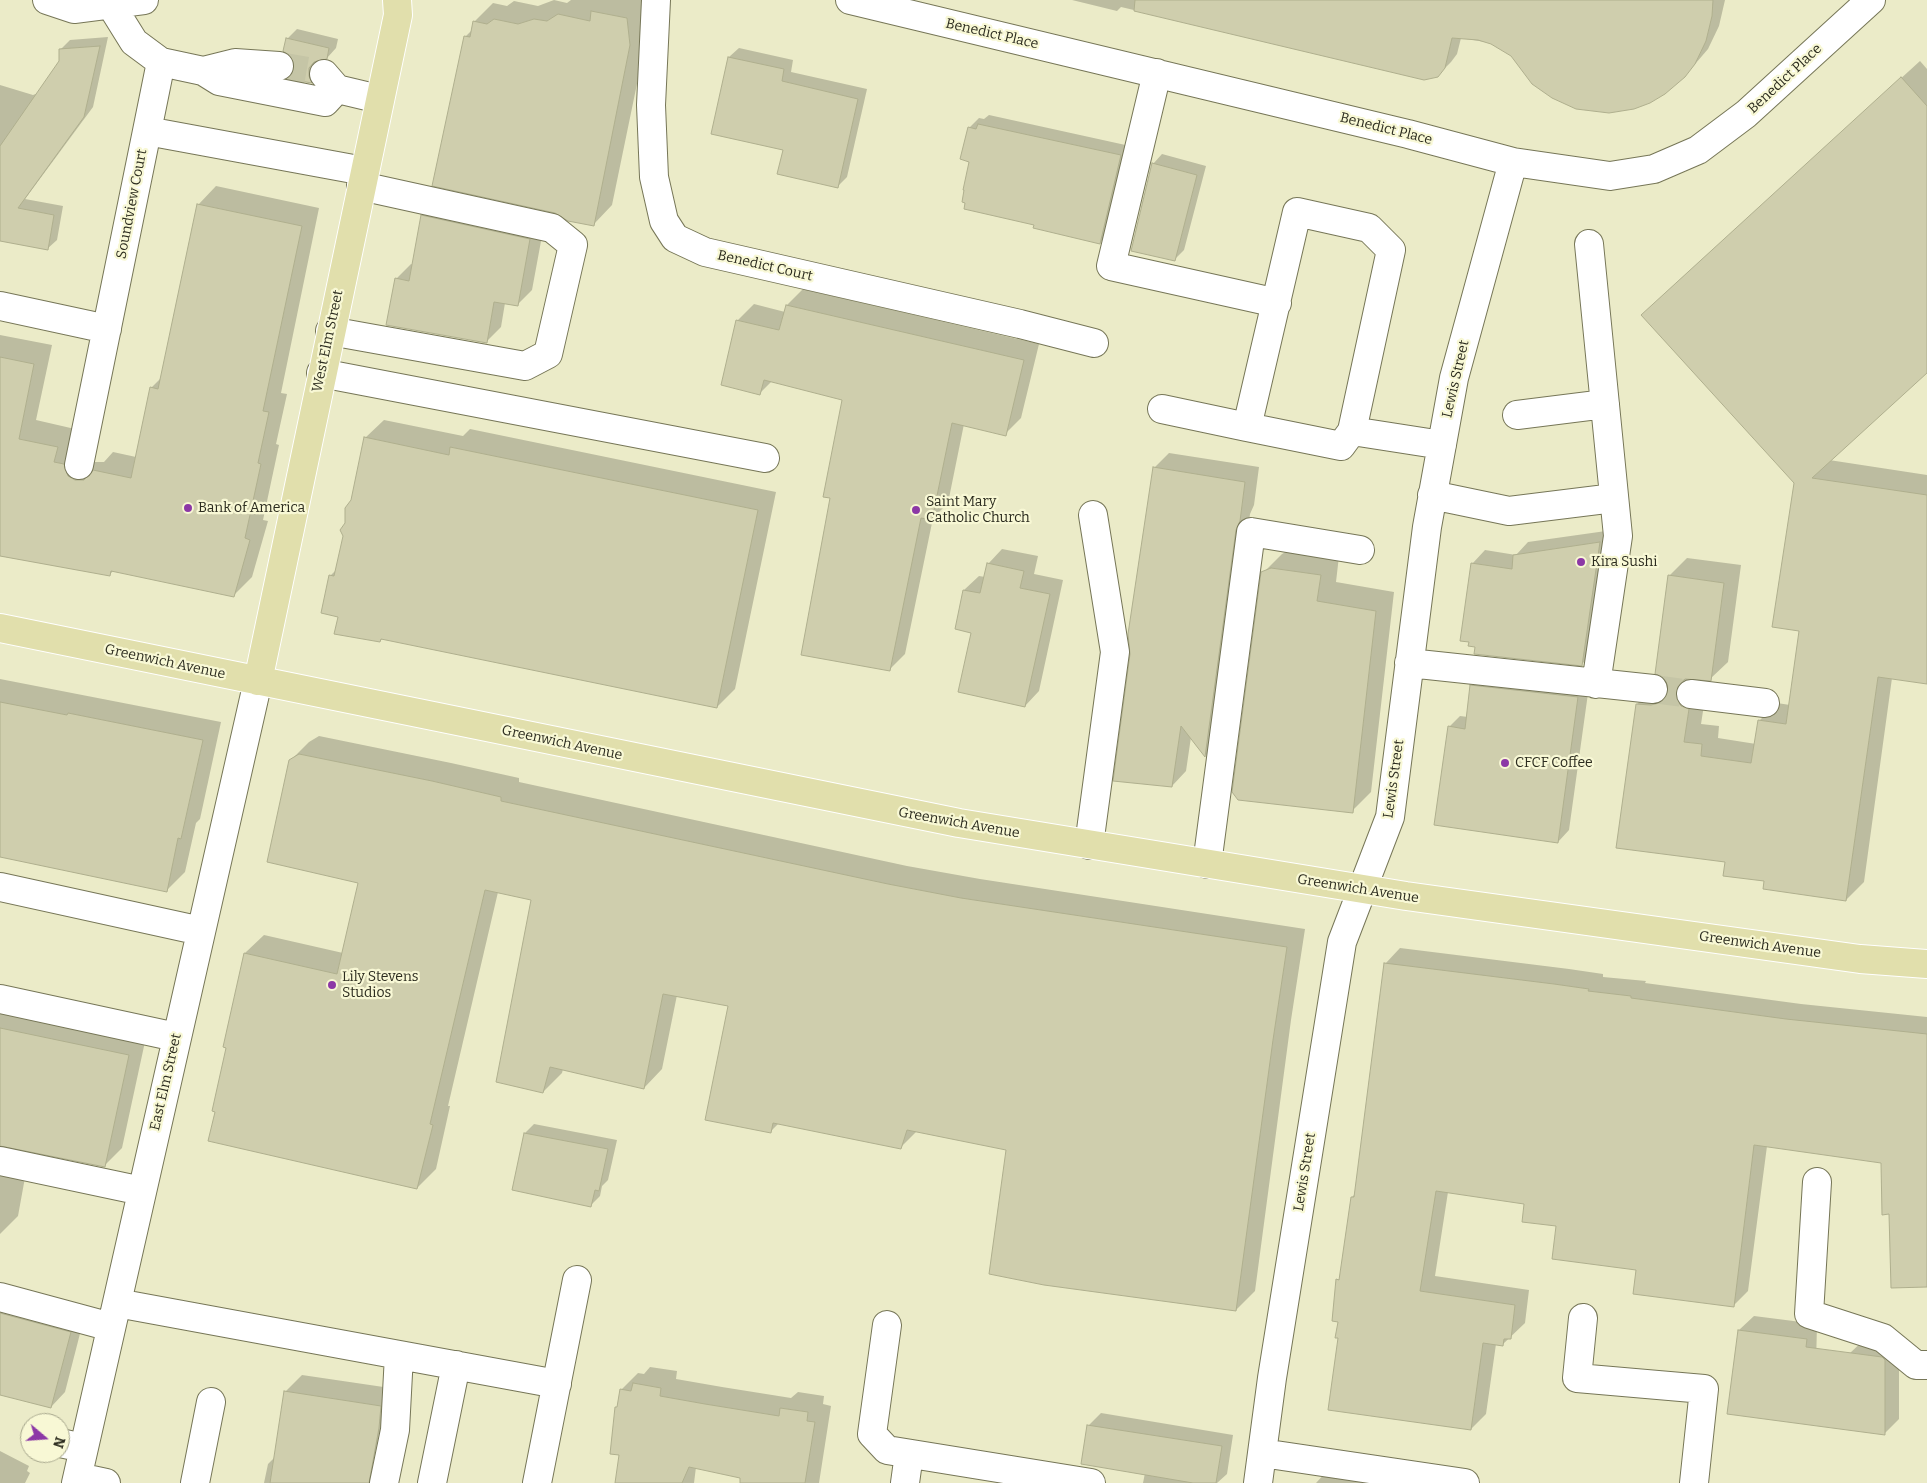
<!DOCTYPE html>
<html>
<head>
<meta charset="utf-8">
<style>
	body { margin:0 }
	#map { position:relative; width:1927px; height:1483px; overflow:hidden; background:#ebebc8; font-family:Bitter,serif }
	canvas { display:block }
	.north { position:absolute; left:20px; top:1413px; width:50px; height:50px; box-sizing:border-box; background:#f8f8d5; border:1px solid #a6a68c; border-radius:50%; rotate:108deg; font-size:14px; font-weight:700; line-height:20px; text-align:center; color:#2c2c1f }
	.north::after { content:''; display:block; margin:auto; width:18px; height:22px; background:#8c38a6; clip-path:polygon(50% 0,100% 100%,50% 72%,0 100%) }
</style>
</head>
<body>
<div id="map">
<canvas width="1927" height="1483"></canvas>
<div class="north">N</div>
</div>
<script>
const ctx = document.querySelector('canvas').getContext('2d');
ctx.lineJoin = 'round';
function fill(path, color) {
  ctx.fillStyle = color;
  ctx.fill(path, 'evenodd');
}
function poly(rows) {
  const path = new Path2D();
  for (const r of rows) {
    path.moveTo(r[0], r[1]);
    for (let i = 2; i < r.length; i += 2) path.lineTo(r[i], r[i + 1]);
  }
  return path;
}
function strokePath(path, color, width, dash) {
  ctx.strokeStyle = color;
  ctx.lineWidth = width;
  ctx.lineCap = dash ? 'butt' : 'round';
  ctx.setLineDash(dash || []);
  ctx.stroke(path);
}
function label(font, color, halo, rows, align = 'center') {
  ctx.font = font + ' Bitter,serif';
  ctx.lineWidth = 4.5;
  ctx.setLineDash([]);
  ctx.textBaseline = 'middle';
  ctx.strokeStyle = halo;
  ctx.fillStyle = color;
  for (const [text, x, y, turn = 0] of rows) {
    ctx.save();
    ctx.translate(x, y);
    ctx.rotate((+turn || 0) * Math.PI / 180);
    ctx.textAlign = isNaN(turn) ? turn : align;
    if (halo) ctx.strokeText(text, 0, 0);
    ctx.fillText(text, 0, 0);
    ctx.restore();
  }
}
fill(poly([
	[554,0,567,3,571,0,645,0,645,45,612,205,594,224,465,37,472,30,474,22,493,3,507,6,514,1,538,6],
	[1072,0,1725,0,1719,26,1708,49,1684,77,1512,55,1491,43,1461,38,1457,54,1451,62,1437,76,1424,78,1121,7,1117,11],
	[297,29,338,39,336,48,327,58,318,60,318,66,321,73,311,82,287,39],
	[108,37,93,107,25,199,63,206,57,240,47,249,0,240,0,85,33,95,38,93,60,62,60,50,70,40],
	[739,48,793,60,791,72,867,89,847,177,837,187,729,57],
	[1920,61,1927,69,1927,371,1829,460,1927,475,1927,683,1892,678,1864,882,1846,900,1766,880,1727,861,1637,704,1655,686,1669,688,1669,576,1687,558,1741,565,1728,662,1710,679,1694,679,1694,683,1706,692,1701,724,1719,726,1718,738,1756,744,1759,721,1777,703,1790,705,1801,630,1795,483,1660,298],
	[989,115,1130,146,1109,233,1100,243,1036,224,971,161,969,128,979,118,984,119],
	[1162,154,1206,166,1184,250,1174,260,1153,164],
	[216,186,319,208,281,393,287,394,276,444,279,445,263,520,268,521,252,577,234,595,114,570,109,575,0,556,0,335,52,345,36,420,75,429,87,458,94,462,104,462,113,452,136,457,151,388,161,378,198,205],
	[437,201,544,225,532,290,517,305,505,303,501,327,486,342,396,279,411,264,414,265,422,216],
	[803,289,1039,344,1021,418,1005,434,964,424,948,503,933,518,905,654,889,670,832,497,844,399,772,381,760,393,722,384,738,320,754,304,785,312,787,305],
	[384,420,463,436,470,429,776,492,735,689,717,707,383,638,380,641,339,616,323,612,331,575,337,569,365,438],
	[1169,453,1259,467,1254,505,1250,514,1219,742,1205,756,1191,737,1186,771,1172,786,1154,468],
	[1613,530,1595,651,1582,664,1476,646,1472,564,1485,550,1516,555,1528,542],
	[1002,549,1038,556,1034,574,1063,580,1039,691,1025,706,964,590,979,576,985,577,988,564],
	[1291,549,1339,556,1336,582,1394,592,1371,792,1352,811,1263,573,1282,554],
	[1483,674,1589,686,1569,830,1558,842,1449,727,1460,716,1468,717,1471,686],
	[0,679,221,722,200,819,196,823,185,872,166,891,0,856],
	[319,736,451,763,519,778,519,782,907,866,980,879,1305,929,1291,1020,1255,1291,1236,1310,1007,1149,917,1131,901,1147,779,1123,770,1132,730,1005,677,995,662,1069,644,1088,563,1069,562,1073,543,1092,533,899,498,892,448,1106,450,1106,436,1169,417,1188,224,1047,245,953,264,935,343,953,360,882,290,761,309,742],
	[1400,948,1569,969,1603,974,1603,977,1646,981,1645,983,1801,1004,1927,1017,1927,1286,1891,1213,1882,1162,1767,1146,1748,1291,1733,1306,1638,1269,1558,1225,1526,1203,1448,1192,1435,1276,1529,1290,1525,1323,1502,1345,1496,1344,1486,1414,1471,1429,1339,1337,1338,1280,1341,1277,1352,1197,1355,1194,1385,964],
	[0,1007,146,1037,122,1148,104,1166,3,1144,3,1148,28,1161,18,1216,0,1234],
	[534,1124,617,1140,608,1180,602,1186,600,1196,590,1206,525,1133],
	[0,1307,84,1318,65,1392,51,1407,0,1393],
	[1754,1316,1817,1324,1815,1408,1739,1330],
	[1865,1339,1899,1345,1899,1419,1885,1433,1850,1353],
	[650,1367,677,1371,676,1379,722,1387,791,1398,798,1392,824,1396,823,1404,831,1406,819,1483,741,1483,741,1477,696,1467,694,1483,615,1483,621,1454,612,1434,621,1390,638,1373,644,1374],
	[302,1375,397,1389,394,1419,379,1434,369,1483,264,1483,268,1464,275,1457,285,1392],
	[1101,1413,1233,1435,1227,1474,1217,1483,1143,1483,1145,1473,1082,1463,1089,1425],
	[0,1451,29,1466,27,1471,30,1473,25,1483,0,1483],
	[1328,1470,1423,1483,1316,1483]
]), '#0003');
const building = poly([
	[1135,0,1713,0,1712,16,1706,41,1695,64,1685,77,1665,94,1650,103,1634,109,1609,113,1576,109,1552,98,1532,84,1511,56,1491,44,1478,40,1452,38,1445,68,1438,77,1424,80,1134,11,1135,0],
	[591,11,627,18,630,45,594,226,568,221,555,213,432,186,464,36,470,37,473,21,487,24,494,19,518,24,534,19,547,21,558,14,590,21,591,11],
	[286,38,329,48,327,59,314,62,309,68,309,76,312,83,288,79,292,74,295,67,293,59,283,51,286,38],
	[100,46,84,117,18,208,54,215,48,250,0,241,0,146,59,61,59,49,100,46],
	[728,57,784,69,782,81,858,99,838,188,777,174,783,150,711,134,728,57],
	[1901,77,1927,106,1927,373,1812,478,1927,495,1927,684,1878,677,1846,901,1763,889,1764,881,1723,876,1725,862,1616,848,1636,704,1651,705,1659,703,1665,699,1668,691,1667,682,1663,677,1655,674,1668,575,1724,583,1711,681,1685,679,1679,684,1676,692,1677,701,1681,706,1689,709,1684,742,1702,744,1701,756,1751,763,1758,720,1786,724,1799,631,1772,627,1794,483,1641,315,1901,77],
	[978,124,1121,155,1100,244,1033,228,1034,225,964,209,965,203,962,202,964,190,963,190,969,162,960,159,968,127,976,129,978,124],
	[1152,163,1197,175,1175,261,1131,251,1152,163],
	[197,204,302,226,263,411,269,412,258,463,261,464,245,538,250,540,234,597,111,571,110,576,0,556,0,357,34,364,19,439,58,447,54,462,64,464,68,476,75,480,84,480,93,470,131,478,150,387,158,389,197,204],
	[421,215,530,239,518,306,494,302,487,343,386,325,395,278,409,281,421,215],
	[786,305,1024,360,1006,436,952,423,932,520,921,518,890,671,801,655,830,498,823,497,842,400,764,380,760,395,721,385,736,320,779,330,786,305],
	[364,437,449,455,450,447,758,510,717,708,381,639,380,642,334,634,338,617,321,613,329,575,334,576,343,536,340,530,345,523,345,508,351,500,364,437],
	[1153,467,1245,482,1240,521,1236,530,1205,757,1181,726,1172,787,1113,781,1130,654,1128,634,1153,467],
	[1600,542,1582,666,1474,654,1475,647,1468,646,1469,642,1460,641,1471,563,1512,569,1513,555,1600,542],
	[987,563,1024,571,1020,588,1050,594,1025,707,958,692,971,633,955,629,963,590,980,593,987,563],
	[1271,568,1321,575,1317,601,1376,611,1353,813,1238,800,1232,792,1261,572,1271,568],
	[1470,685,1578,697,1558,843,1434,825,1448,726,1465,729,1470,685],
	[0,702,67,715,68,713,203,740,181,839,178,838,167,892,0,857,0,702],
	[299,754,432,781,501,797,501,801,888,884,961,898,1287,947,1273,1040,1236,1311,1044,1285,989,1274,1006,1150,907,1130,901,1149,773,1123,771,1133,705,1120,728,1006,663,994,644,1089,550,1067,543,1093,496,1082,531,900,485,890,430,1124,433,1125,417,1189,208,1141,215,1112,212,1111,226,1048,223,1047,244,953,337,974,358,883,267,862,289,760,299,754],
	[1384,963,1554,984,1589,989,1588,991,1631,996,1631,998,1786,1019,1927,1034,1927,1287,1891,1288,1889,1214,1882,1215,1881,1163,1754,1145,1734,1307,1633,1294,1636,1270,1552,1259,1556,1226,1522,1222,1524,1204,1436,1191,1420,1291,1515,1305,1511,1339,1504,1339,1503,1346,1483,1343,1471,1430,1328,1410,1338,1338,1335,1338,1338,1322,1332,1321,1336,1279,1339,1280,1351,1197,1354,1197,1384,963],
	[0,1028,129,1055,105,1167,0,1146,0,1028],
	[524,1133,608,1149,599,1191,595,1190,591,1207,512,1190,524,1133],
	[0,1313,71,1332,51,1408,0,1395,0,1313],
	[1738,1330,1807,1339,1806,1347,1882,1357,1885,1360,1885,1435,1727,1414,1738,1330],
	[633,1383,661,1388,660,1396,705,1404,779,1416,780,1408,808,1412,807,1421,815,1422,805,1483,740,1483,740,1478,689,1467,682,1483,615,1483,619,1455,610,1454,615,1407,617,1407,620,1389,631,1391,633,1383],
	[284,1391,381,1406,379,1428,369,1483,270,1483,284,1391],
	[1087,1425,1222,1446,1216,1483,1193,1483,1081,1464,1087,1425]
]);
fill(building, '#cfcead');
strokePath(building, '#afaf8e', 1);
strokePath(poly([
	[279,66,324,74],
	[1653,689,1691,694]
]), '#c5c5a6', 28, [28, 14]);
const minor = poly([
	[47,0,74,9,144,0],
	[656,0,651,105,654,177,664,221,675,238,705,252,1020,324,1094,343],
	[850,0,1408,134,1513,162,1610,176,1654,169,1698,150,1746,114,1871,0],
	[111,5,134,42,161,62,203,71,235,63,279,66],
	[203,71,219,81,325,102,337,89],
	[1157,73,1111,266,1277,303],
	[324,74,337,89,379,99],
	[147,131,161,62],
	[1589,244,1618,536,1596,684],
	[0,306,107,329],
	[330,331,525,366,548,354,573,245,552,228,361,186],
	[321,373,765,458],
	[1162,409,1247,427],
	[1517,415,1605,404],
	[1352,431,1391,250,1369,228,1297,212,1247,427,1341,446,1352,431,1442,445],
	[79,465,147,131,364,171],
	[1432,495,1509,511,1614,498],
	[1409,663,1653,689],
	[1691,694,1765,703],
	[1089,845,1115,652,1093,515],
	[1207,864,1251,532,1360,550],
	[0,887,201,931],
	[0,999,176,1037],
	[0,1161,142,1191],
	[1817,1182,1809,1314,1883,1338,1916,1365,1927,1365],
	[0,1297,111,1327],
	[117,1303,557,1384],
	[1583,1318,1577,1378,1704,1389,1694,1483],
	[887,1325,872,1434,887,1450,1091,1483],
	[60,1443,84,1448],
	[1262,1453,1465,1483],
	[78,1477,106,1483],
	[76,1483,258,681],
	[195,1483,211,1402],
	[384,1483,395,1430,399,1355],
	[432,1483,456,1365],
	[537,1483,577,1280],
	[905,1483,909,1454],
	[1258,1483,1272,1378,1342,942,1390,817,1427,527,1454,378,1513,162]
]);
const major = poly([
	[0,628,959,823,1406,896,1860,959,1927,964],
	[258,681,398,15,397,0]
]);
strokePath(minor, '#767657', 30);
strokePath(major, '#fff', 30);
strokePath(minor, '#fff', 28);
strokePath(major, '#e1dfac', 28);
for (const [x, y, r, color] of [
	[188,508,5,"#8c38a6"],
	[916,510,5,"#8c38a6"],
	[1581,562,5,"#8c38a6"],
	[1505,763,5,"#8c38a6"],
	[332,985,5,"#8c38a6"]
]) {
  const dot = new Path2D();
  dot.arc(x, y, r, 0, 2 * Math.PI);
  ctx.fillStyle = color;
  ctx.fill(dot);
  strokePath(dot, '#f8f8d5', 2);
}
label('14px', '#2c2c1f', '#f8f8d5', [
	["Benedict Place",992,34,13],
	["Benedict Place",1785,79,-43],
	["Benedict Place",1386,129,14],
	["Soundview Court",132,204,-79],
	["Benedict Court",765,266,13],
	["West Elm Street",328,341,-78],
	["Lewis Street",1456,379,-77],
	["Greenwich Avenue",165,662,12],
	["Greenwich Avenue",562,743,12],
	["Lewis Street",1394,779,-82],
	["Greenwich Avenue",959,823,10],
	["Greenwich Avenue",1358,889,9],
	["Greenwich Avenue",1760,945,8],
	["East Elm Street",166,1082,-77],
	["Lewis Street",1305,1172,-81]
]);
label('14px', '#2c2c1f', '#f8f8d5', [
	["Saint Mary",926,502],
	["Catholic Church",926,518],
	["Bank of America",198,508],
	["Kira Sushi",1591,562],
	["CFCF Coffee",1515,763],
	["Lily Stevens",342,977],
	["Studios",342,993]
], 'left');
</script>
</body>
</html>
